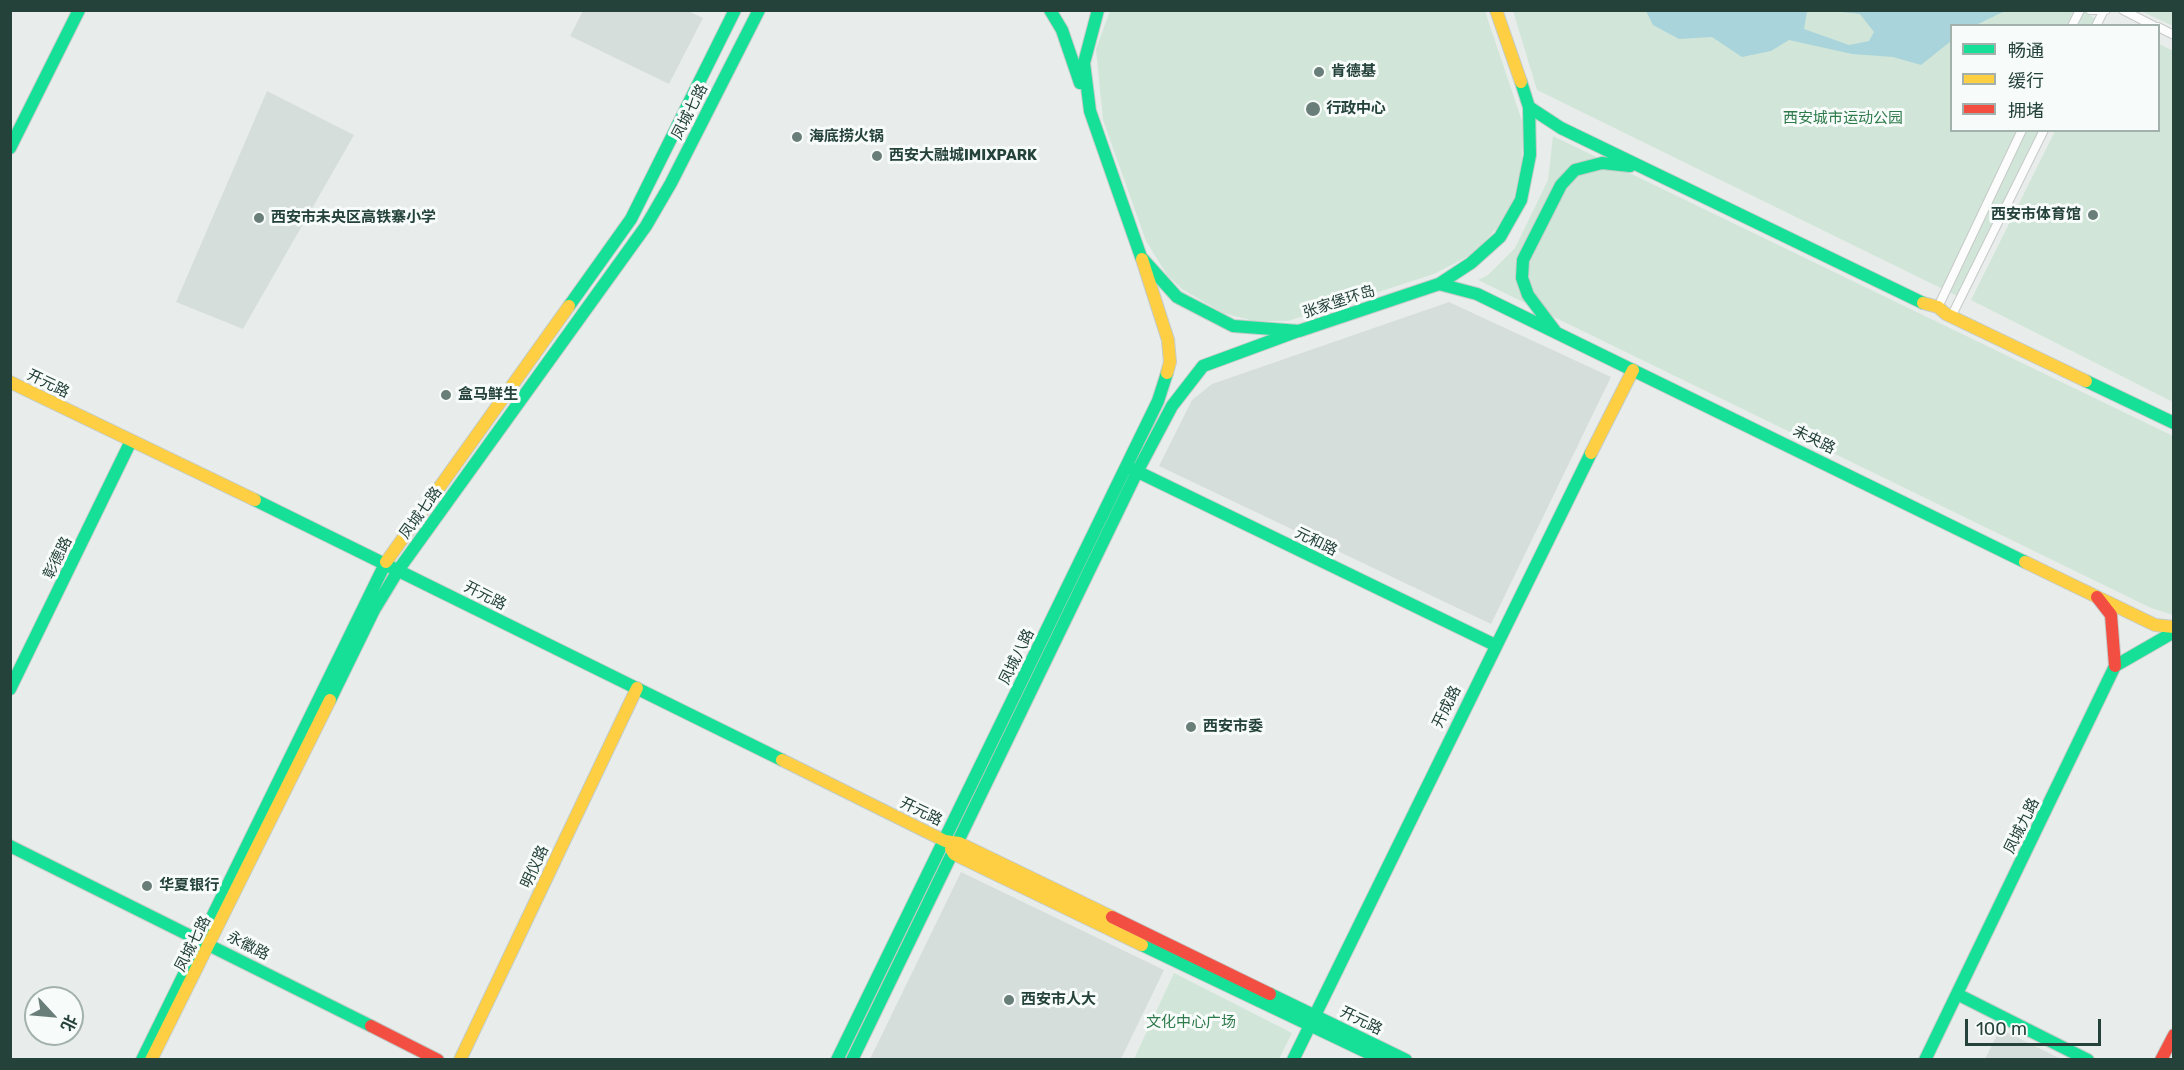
<!DOCTYPE html>
<html>
<head>
<meta charset="utf-8">
<style>
	body { margin:0 }
	#map { position:relative; width:2184px; height:1070px; overflow:hidden; background:#e8edeb; font-family:Rubik,"Noto Sans SC",sans-serif }
	canvas { display:block }
	.frame { position:absolute; inset:0; border:12px solid #24423a; pointer-events:none }
	.legend { position:absolute; left:1950px; top:24px; width:210px; height:108px; box-sizing:border-box; background:#f7fbf9; border:2px solid #a3b1ad; margin:0; padding:8px 10px; list-style:none; font-size:18px; color:#24423a }
	.legend li { display:flex; align-items:center; gap:12px; height:30px }
	.legend b { width:30px; border:2px solid #a3b1ad }
	.north { position:absolute; left:24px; top:986px; width:60px; height:60px; box-sizing:border-box; background:#f7fbf9; border:2px solid #a3b1ad; border-radius:50%; rotate:116deg; font-size:16px; font-weight:700; line-height:24px; text-align:center; color:#24423a }
	.north::after { content:''; display:block; margin:auto; width:21px; height:27px; background:#697e78; clip-path:polygon(50% 0,100% 100%,50% 72%,0 100%) }
	.scale { position:absolute; left:1965px; top:1019px; width:136px; height:27px; box-sizing:border-box; border:3px solid #24423a; border-top:0; padding-left:8px; font-size:18px; line-height:21px; white-space:nowrap; color:#24423a; -webkit-text-stroke:4px #f7fbf9; paint-order:stroke }
</style>
</head>
<body>
<div id="map">
<canvas width="2184" height="1070"></canvas>
<div class="frame"></div>
<ul class="legend">
<li><b style="height:8px;background:#16e098"></b>畅通</li>
<li><b style="height:8px;background:#ffcf43"></b>缓行</li>
<li><b style="height:8px;background:#f24e42"></b>拥堵</li>
</ul>
<div class="north">北</div>
<div class="scale">100 m</div>
</div>
<script>
const ctx = document.querySelector('canvas').getContext('2d');
ctx.lineJoin = 'round';
function fill(path, color) {
  ctx.fillStyle = color;
  ctx.fill(path, 'evenodd');
}
function poly(rows) {
  const path = new Path2D();
  for (const r of rows) {
    path.moveTo(r[0], r[1]);
    for (let i = 2; i < r.length; i += 2) path.lineTo(r[i], r[i + 1]);
  }
  return path;
}
function strokePath(path, color, width, dash) {
  ctx.strokeStyle = color;
  ctx.lineWidth = width;
  ctx.lineCap = dash ? 'butt' : 'round';
  ctx.setLineDash(dash || []);
  ctx.stroke(path);
}
function label(font, color, halo, rows, align = 'center') {
  ctx.font = font + ' Rubik,"Noto Sans SC",sans-serif';
  ctx.lineWidth = 6;
  ctx.setLineDash([]);
  ctx.textBaseline = 'middle';
  ctx.strokeStyle = halo;
  ctx.fillStyle = color;
  for (const [text, x, y, turn = 0] of rows) {
    ctx.save();
    ctx.translate(x, y);
    ctx.rotate((+turn || 0) * Math.PI / 180);
    ctx.textAlign = isNaN(turn) ? turn : align;
    if (halo) ctx.strokeText(text, 0, 0);
    ctx.fillText(text, 0, 0);
    ctx.restore();
  }
}
fill(poly([
	[583,11,688,11,703,18,669,84,570,36],
	[267,91,354,135,243,329,176,302],
	[1449,302,1611,377,1491,624,1159,466,1192,400,1212,384],
	[961,872,1164,970,1121,1059,870,1059],
	[2000,1029,2061,1059,1985,1059]
]), '#d6dedb');
fill(poly([
	[2083,10,2101,23,2099,26,1952,26,1952,130,2048,131,1965,300,1537,90,1513,11],
	[1110,11,1485,11,1523,124,1522,167,1513,201,1497,228,1485,241,1467,257,1434,274,1288,321,1254,321,1223,313,1182,289,1167,275,1146,241,1103,120,1096,49],
	[2141,11,2173,11,2173,26],
	[2159,44,2174,51,2174,400,2171,401,1971,300,2055,131,2158,130],
	[1553,136,2173,436,2173,615,2151,608,1478,280,1488,275,1515,248,1548,180],
	[1174,973,1292,1033,1279,1059,1134,1059]
]), '#d1e6d8');
fill(poly([
	[1646,11,2005,11,1976,25,1952,26,1951,41,1921,65,1893,57,1852,54,1789,40,1771,51,1742,57,1712,37,1679,39,1653,25],
	[1833,11,1860,14,1874,32,1869,41,1849,45,1804,29,1807,12]
]), '#a9d4db');
const street = poly([
	[2090,10,2106,10],
	[2123,10,2154,26],
	[2072,26,2080,10],
	[2096,26,2103,12],
	[2158,27,2174,35],
	[1938,307,2022,130],
	[1951,317,2044,130]
]);
const fast = poly([
	[1050,10,1062,30,1080,83],
	[1098,10,1084,63,1090,111,1141,257,1177,297,1233,326,1299,331,1439,284,1471,263,1500,237,1521,200,1530,155,1529,107,1521,82],
	[1529,107,1561,128,1923,303],
	[10,148,79,10],
	[1439,284,1477,294,2025,562],
	[569,306,631,219,735,10],
	[1555,331,1528,295,1522,278,1523,260,1561,185,1575,170,1602,163,1630,166],
	[2086,381,2174,423],
	[1132,469,1495,645],
	[255,500,782,760],
	[10,689,131,441],
	[330,700,374,610,399,569,646,226,671,183,759,10],
	[10,846,371,1026],
	[1142,945,1383,1060],
	[1270,994,1406,1060],
	[1957,994,2088,1060],
	[142,1060,386,562],
	[837,1060,1158,401,1167,373],
	[852,1060,1137,472,1172,406,1203,366,1298,331],
	[1293,1060,1591,453],
	[1925,1060,2115,666,2174,632]
]);
const slow = poly([
	[1496,10,1521,82],
	[1142,259,1168,340,1170,362,1167,373],
	[1923,303,1938,307,1946,314,2086,381],
	[10,382,255,500],
	[1591,453,1633,370],
	[386,562,569,306],
	[2025,562,2155,625,2174,627],
	[782,760,945,841,959,843,1112,917],
	[951,849,954,854,1142,945],
	[151,1060,330,700],
	[460,1060,637,688]
]);
const jam = poly([
	[2097,597,2111,615,2115,666],
	[1112,917,1270,994],
	[371,1026,438,1060],
	[2161,1060,2174,1035]
]);
strokePath(street, '#c5cac8', 10);
strokePath(fast, '#c3cbc8', 14);
strokePath(slow, '#c3cbc8', 14);
strokePath(jam, '#c3cbc8', 14);
strokePath(street, '#fcfcfc', 8);
strokePath(fast, '#16e098', 12);
strokePath(slow, '#ffcf43', 12);
strokePath(jam, '#f24e42', 12);
for (const [x, y, r, color] of [
	[1319,72,6,"#697e78"],
	[1313,109,8,"#697e78"],
	[797,137,6,"#697e78"],
	[877,156,6,"#697e78"],
	[2093,215,6,"#697e78"],
	[259,218,6,"#697e78"],
	[446,395,6,"#697e78"],
	[1191,727,6,"#697e78"],
	[147,886,6,"#697e78"],
	[1009,1000,6,"#697e78"]
]) {
  const dot = new Path2D();
  dot.arc(x, y, r, 0, 2 * Math.PI);
  ctx.fillStyle = color;
  ctx.fill(dot);
  strokePath(dot, '#f7fbf9', 2);
}
label('bold 15px', '#24423a', '#f7fbf9', [
	["肯德基",1331,72],
	["行政中心",1326,109],
	["海底捞火锅",809,137],
	["西安大融城IMIXPARK",889,156],
	["西安市体育馆",2081,215,"right"],
	["西安市未央区高铁寨小学",271,218],
	["盒马鲜生",458,395],
	["西安市委",1203,727],
	["华夏银行",159,886],
	["西安市人大",1021,1000]
], 'left');
label('15px', '#24423a', '#f7fbf9', [
	["凤城七路",690,112,-63],
	["张家堡环岛",1339,302,-18],
	["开元路",48,384,26],
	["未央路",1814,440,26],
	["凤城七路",421,513,-54],
	["元和路",1316,542,26],
	["彰德路",58,558,-64],
	["开元路",485,596,27],
	["凤城八路",1017,657,-64],
	["开成路",1447,707,-64],
	["开元路",921,812,26],
	["凤城九路",2022,826,-64],
	["明仪路",535,867,-65],
	["凤城七路",193,944,-63],
	["永徽路",248,946,27],
	["开元路",1361,1021,26]
]);
label('15px', '#2d7a4b', '#f7fbf9', [
	["西安城市运动公园",1843,119],
	["文化中心广场",1191,1023]
]);
</script>
</body>
</html>
